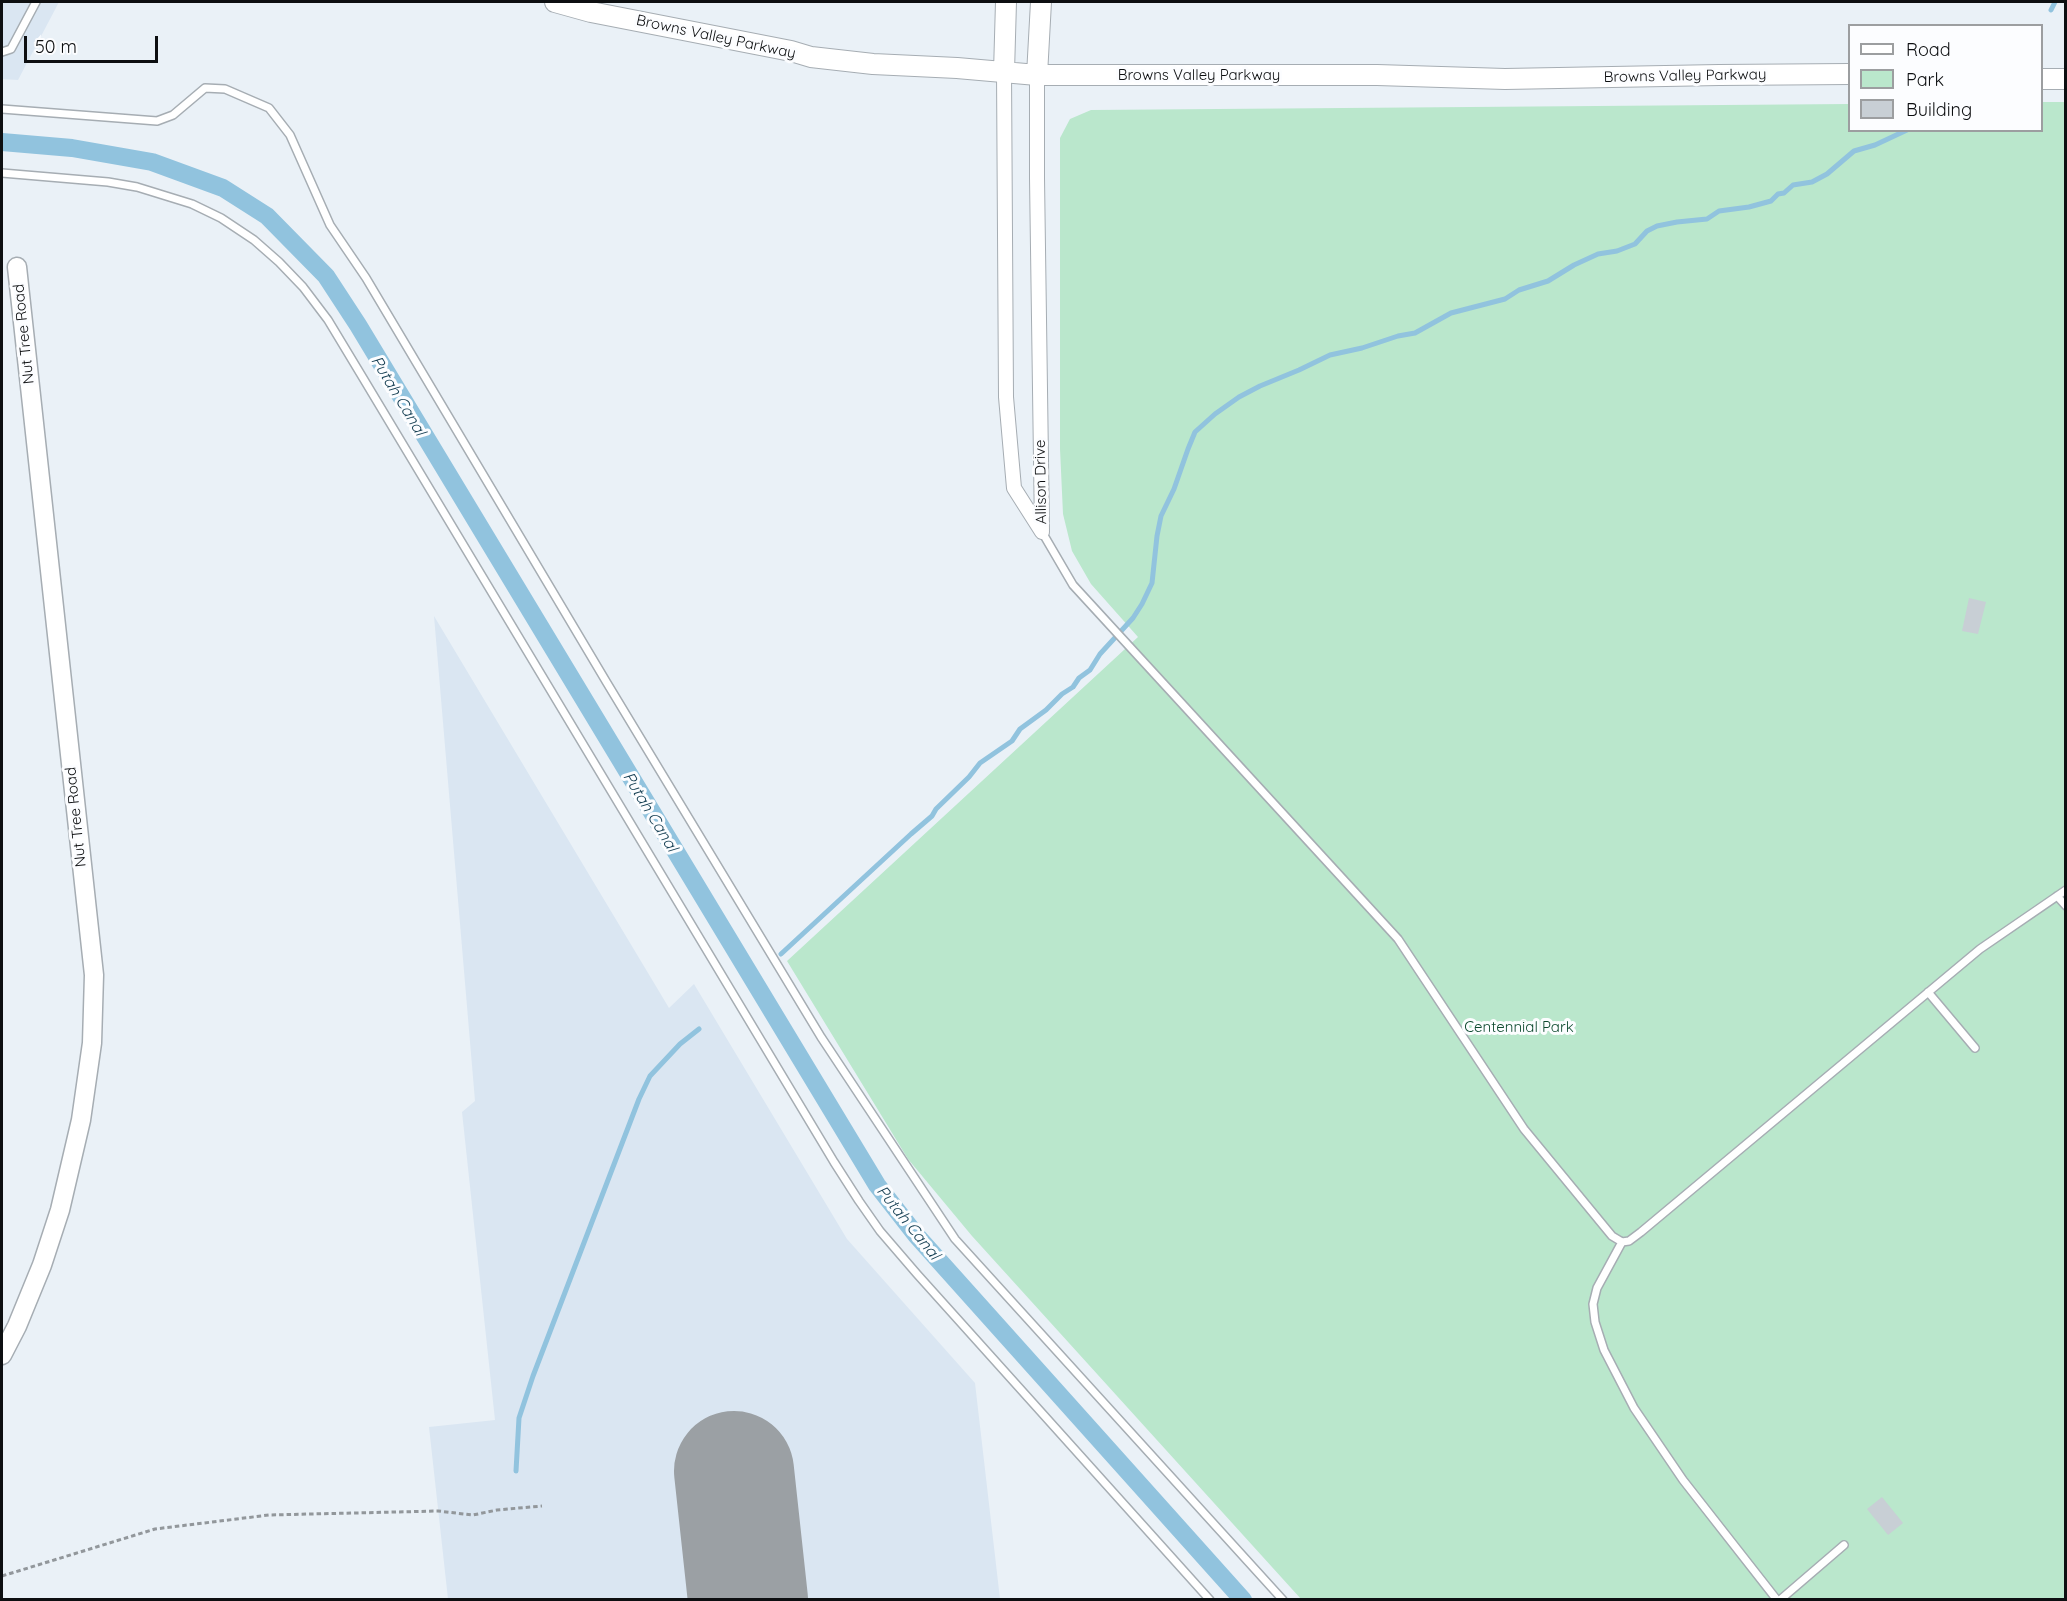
<!DOCTYPE html>
<html>
<head>
<meta charset="utf-8">
<style>
	body { margin:0 }
	#map { position:relative; width:2067px; height:1601px; overflow:hidden; background:#eaf1f7; font-family:Quicksand,sans-serif }
	canvas { display:block }
	.frame { position:absolute; inset:0; border:3px solid #0d0f11; pointer-events:none }
	.legend { position:absolute; left:1848px; top:24px; width:195px; height:108px; box-sizing:border-box; background:#fcfdff; border:2px solid #9c9ea0; margin:0; padding:8px 10px; list-style:none; font-size:18px; color:#0d0f11 }
	.legend li { display:flex; align-items:center; gap:12px; height:30px }
	.legend b { width:30px; border:2px solid #9c9ea0 }
	.scale { position:absolute; left:24px; top:36px; width:134px; height:27px; box-sizing:border-box; border:3px solid #0d0f11; border-top:0; padding-left:8px; font-size:18px; line-height:21px; white-space:nowrap; color:#0d0f11; -webkit-text-stroke:4px #fcfdff; paint-order:stroke }
</style>
</head>
<body>
<div id="map">
<canvas width="2067" height="1601"></canvas>
<div class="frame"></div>
<ul class="legend">
<li><b style="height:8px;background:#fff"></b>Road</li>
<li><b style="height:16px;background:#bae7cc"></b>Park</li>
<li><b style="height:16px;background:#c8cfd5"></b>Building</li>
</ul>
<div class="scale">50 m</div>
</div>
<script>
const ctx = document.querySelector('canvas').getContext('2d');
ctx.lineJoin = 'round';
function fill(path, color) {
  ctx.fillStyle = color;
  ctx.fill(path, 'evenodd');
}
function poly(rows) {
  const path = new Path2D();
  for (const r of rows) {
    path.moveTo(r[0], r[1]);
    for (let i = 2; i < r.length; i += 2) path.lineTo(r[i], r[i + 1]);
  }
  return path;
}
function strokePath(path, color, width, dash) {
  ctx.strokeStyle = color;
  ctx.lineWidth = width;
  ctx.lineCap = dash ? 'butt' : 'round';
  ctx.setLineDash(dash || []);
  ctx.stroke(path);
}
function label(font, color, halo, rows, align = 'center') {
  ctx.font = font + ' Quicksand,sans-serif';
  ctx.lineWidth = 6;
  ctx.setLineDash([]);
  ctx.textBaseline = 'middle';
  ctx.strokeStyle = halo;
  ctx.fillStyle = color;
  for (const [text, x, y, turn = 0] of rows) {
    ctx.save();
    ctx.translate(x, y);
    ctx.rotate((+turn || 0) * Math.PI / 180);
    ctx.textAlign = isNaN(turn) ? turn : align;
    if (halo) ctx.strokeText(text, 0, 0);
    ctx.fillText(text, 0, 0);
    ctx.restore();
  }
}
fill(poly([
	[2,2,59,2,18,80,2,79],
	[434,616,669,1008,694,984,847,1239,975,1383,1000,1599,448,1599,429,1427,495,1420,462,1112,475,1101]
]), '#dae6f2');
fill(poly([
	[2042,102,2065,102,2065,1599,1301,1599,972,1236,908,1159,787,961,1138,637,1091,584,1072,551,1063,514,1060,449,1060,138,1070,119,1091,110,1849,104,1850,130,2042,130]
]), '#bae7cc');
strokePath(poly([
	[2051,10,2055,2],
	[781,954,911,834,932,816,936,809,969,777,980,763,1012,741,1020,729,1046,710,1062,694,1073,687,1079,678,1090,670,1100,654,1133,618,1142,604,1152,583,1157,536,1161,516,1174,489,1188,449,1195,432,1215,414,1239,397,1260,386,1299,370,1330,355,1362,348,1398,336,1415,333,1451,313,1505,299,1519,290,1548,281,1574,265,1598,254,1617,251,1635,244,1647,231,1657,226,1677,222,1707,219,1719,211,1749,207,1771,201,1778,194,1784,193,1793,185,1812,182,1827,174,1854,151,1875,145,1907,130],
	[516,1471,519,1418,533,1376,639,1099,650,1076,680,1044,699,1029]
]), '#91c3de', 5);
strokePath(poly([
	[2,142,72,148,152,162,223,188,267,216,326,276,358,325,877,1185,916,1235,1243,1600]
]), '#91c3de', 18);
strokePath(poly([
	[734,1471,748,1600]
]), '#9ba0a4', 120);
fill(poly([
	[1969,598,1986,602,1978,634,1962,631],
	[1882,1497,1903,1523,1888,1535,1867,1509]
]), '#c8cfd5');
const service = poly([
	[2,52,11,49,36,2],
	[2,109,157,121,173,115,205,88,225,89,269,108,290,135,330,225,366,278,607,683,821,1037,955,1239,1283,1600],
	[2,173,108,182,137,187,192,204,221,218,254,240,279,262,303,287,328,320,363,378,834,1162,859,1201,880,1231,917,1274,1210,1600],
	[1042,532,1073,585,1398,939,1524,1129,1612,1236,1622,1242,1629,1241,1641,1232,1980,949,2066,890],
	[2057,896,2066,906],
	[1928,992,1975,1048],
	[1622,1242,1597,1288,1593,1304,1595,1322,1604,1350,1634,1408,1683,1480,1777,1600],
	[1780,1600,1844,1545]
]);
const minor = poly([
	[1004,72,1006,397,1014,488,1042,532],
	[1037,75,1037,178,1042,530]
]);
const tertiary = poly([
	[2,1355,17,1326,42,1265,60,1210,81,1120,92,1043,94,975,17,267]
]);
const secondary = poly([
	[555,2,591,12,791,51,811,57,873,64,957,68,1037,75,1377,75,1505,79,1719,75,1850,74],
	[1004,72,1006,2],
	[1037,75,1041,2],
	[2042,79,2066,79]
]);
strokePath(service, '#a6adb3', 10);
strokePath(minor, '#a6adb3', 16);
strokePath(tertiary, '#a6adb3', 21);
strokePath(secondary, '#a6adb3', 22);
strokePath(poly([
	[2,1576,155,1529,269,1515,438,1511,473,1515,497,1510,542,1506]
]), '#92979b', 3, [4.5, 3]);
strokePath(service, '#fff', 7);
strokePath(minor, '#fff', 14);
strokePath(tertiary, '#fff', 18);
strokePath(secondary, '#fff', 20);
label('15px', '#0d0f11', '#fcfdff', [
	["Browns Valley Parkway",716,37,12],
	["Browns Valley Parkway",1199,75],
	["Browns Valley Parkway",1685,76,-1],
	["Nut Tree Road",24,334,-96],
	["Allison Drive",1041,482,-91],
	["Nut Tree Road",76,817,-96]
]);
label('15px', '#0c492e', '#fcfdff', [
	["Centennial Park",1519,1027]
]);
label('italic 16px', '#174054', '#fcfdff', [
	["Putah Canal",398,396,59],
	["Putah Canal",650,812,59],
	["Putah Canal",908,1223,51]
]);
</script>
</body>
</html>
